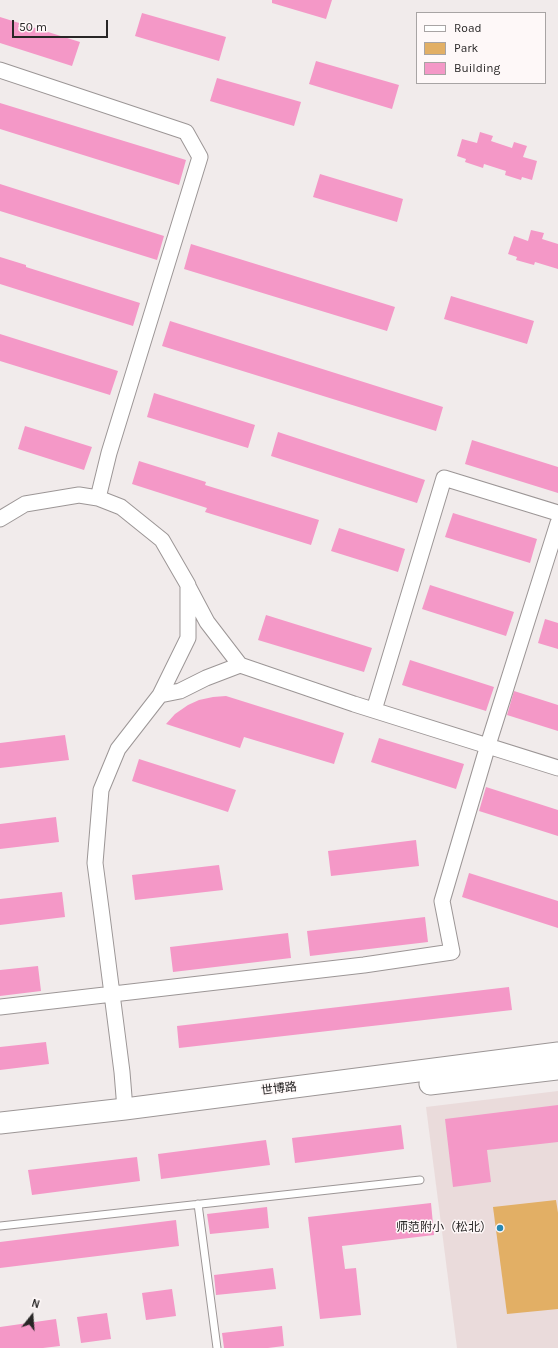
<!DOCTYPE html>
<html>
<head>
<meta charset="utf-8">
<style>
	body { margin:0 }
	#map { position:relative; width:558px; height:1348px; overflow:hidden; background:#f1ebeb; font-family:Karla,sans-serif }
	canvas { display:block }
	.legend { position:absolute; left:416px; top:12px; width:130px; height:72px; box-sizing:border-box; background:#fef8f8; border:1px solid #a8a4a4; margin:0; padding:5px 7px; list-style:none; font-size:12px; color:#282626 }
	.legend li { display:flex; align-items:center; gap:8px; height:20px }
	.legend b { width:20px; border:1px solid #a8a4a4 }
	.north { position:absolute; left:12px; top:1296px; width:40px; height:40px; -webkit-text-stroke:3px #fef8f8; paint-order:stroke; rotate:17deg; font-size:11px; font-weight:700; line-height:16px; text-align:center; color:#282626 }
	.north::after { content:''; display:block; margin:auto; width:14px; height:18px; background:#282626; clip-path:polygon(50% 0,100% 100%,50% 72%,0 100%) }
	.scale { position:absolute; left:12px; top:20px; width:96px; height:18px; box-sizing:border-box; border:2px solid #282626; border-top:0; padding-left:5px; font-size:12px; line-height:14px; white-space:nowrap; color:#282626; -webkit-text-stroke:3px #fef8f8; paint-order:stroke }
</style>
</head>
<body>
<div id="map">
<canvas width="558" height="1348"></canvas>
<ul class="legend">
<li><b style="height:5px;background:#fff"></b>Road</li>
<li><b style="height:11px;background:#e2af65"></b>Park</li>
<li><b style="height:11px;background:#f498c7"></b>Building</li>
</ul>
<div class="north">N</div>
<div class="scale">50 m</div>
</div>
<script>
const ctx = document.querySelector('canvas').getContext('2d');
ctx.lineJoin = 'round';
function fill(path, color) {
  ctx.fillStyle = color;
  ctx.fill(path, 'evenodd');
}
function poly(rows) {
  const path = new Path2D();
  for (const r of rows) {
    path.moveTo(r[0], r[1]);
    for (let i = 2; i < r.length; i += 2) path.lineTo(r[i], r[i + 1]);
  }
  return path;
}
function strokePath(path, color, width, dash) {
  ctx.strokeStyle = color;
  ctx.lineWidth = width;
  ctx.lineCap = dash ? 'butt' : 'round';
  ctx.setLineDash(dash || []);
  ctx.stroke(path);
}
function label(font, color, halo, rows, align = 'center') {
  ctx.font = font + ' Karla,"Noto Sans SC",sans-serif';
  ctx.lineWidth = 3;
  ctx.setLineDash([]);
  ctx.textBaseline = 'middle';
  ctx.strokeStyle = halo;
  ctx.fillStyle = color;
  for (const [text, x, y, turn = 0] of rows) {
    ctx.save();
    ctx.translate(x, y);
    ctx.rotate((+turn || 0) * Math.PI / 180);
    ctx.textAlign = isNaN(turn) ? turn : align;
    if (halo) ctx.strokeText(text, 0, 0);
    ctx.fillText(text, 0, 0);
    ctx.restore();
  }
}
fill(poly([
	[558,1091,558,1348,457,1348,426,1107]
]), '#eadbdb');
fill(poly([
	[556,1200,558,1213,558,1309,507,1314,493,1207]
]), '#e2af65');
fill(poly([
	[272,0,332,0,326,19,272,3],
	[142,13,226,37,219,61,135,36],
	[0,17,80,42,72,66,0,43],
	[316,61,399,85,392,109,309,84],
	[217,78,301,102,294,126,210,101],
	[0,103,186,160,179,185,0,129],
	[480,132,493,136,491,141,512,148,514,142,527,146,523,157,537,161,532,180,522,177,521,180,505,175,506,171,484,164,483,168,465,162,466,159,457,156,462,139,477,143],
	[320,174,403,199,397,222,313,197],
	[0,184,164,236,157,260,0,211],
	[531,230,544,233,542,239,558,244,558,269,535,262,534,265,516,260,517,257,508,254,514,236,528,241],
	[191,244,395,307,387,331,184,269],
	[0,257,26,265,26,267,140,303,133,326,0,284],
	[451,296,534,321,527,344,444,319],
	[170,321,443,407,436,431,162,346],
	[0,334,118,371,110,395,0,361],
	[154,393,255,425,248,448,147,417],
	[25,426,92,447,84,470,18,449],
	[278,432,425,480,417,503,271,456],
	[472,440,558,467,558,493,465,464],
	[139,461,206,482,205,485,319,520,311,545,205,512,207,508,132,484],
	[453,513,537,539,530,563,445,537],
	[339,528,405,549,398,572,331,551],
	[430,585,514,612,506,636,422,609],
	[266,615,372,648,364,672,258,640],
	[545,619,558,623,558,649,538,643],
	[410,660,494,687,486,711,402,685],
	[514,691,558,705,558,731,507,715],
	[226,696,344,733,334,764,244,737,240,748,166,724,175,714,188,705,199,700,213,697],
	[65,735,69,760,0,768,0,743],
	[379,738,464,764,456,789,371,762],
	[139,759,236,790,228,812,132,781],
	[486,787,558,810,558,836,479,811],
	[56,817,59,842,0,849,0,824],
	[416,840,419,866,331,876,328,851],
	[219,865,223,890,135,900,132,875],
	[469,873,558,901,558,928,462,897],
	[62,892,65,917,0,925,0,899],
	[425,917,428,942,310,956,307,931],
	[288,933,291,958,173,972,170,947],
	[38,966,41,991,0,996,0,970],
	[509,987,512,1010,179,1048,177,1026],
	[46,1042,49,1064,0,1070,0,1047],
	[558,1105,558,1142,487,1150,491,1182,453,1187,445,1119],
	[401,1125,404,1149,295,1163,292,1138],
	[266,1140,270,1165,161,1179,158,1154],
	[137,1157,140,1181,32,1195,28,1170],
	[431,1203,434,1235,342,1246,345,1269,356,1268,361,1315,320,1319,308,1217],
	[267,1207,269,1228,210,1234,207,1214],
	[176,1220,179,1246,0,1268,0,1242],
	[273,1268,276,1289,216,1295,214,1275],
	[172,1289,176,1316,146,1320,142,1293],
	[107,1313,111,1339,81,1343,77,1317],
	[56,1319,60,1346,43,1348,0,1348,0,1327],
	[282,1326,284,1346,268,1348,224,1348,222,1333]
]), '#f498c7');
const service = poly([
	[198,1204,217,1348],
	[0,1226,420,1180]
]);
const minor = poly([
	[0,70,186,132,200,157,109,453,98,498],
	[0,519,25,504,79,495,98,498,121,507,162,540,188,585,188,638,160,695,118,749,101,790,95,863,102,916,122,1072,125,1109],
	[189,588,207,622,240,665,354,704,558,768],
	[160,695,180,691,206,678,240,665],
	[374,710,444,478,558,513],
	[0,1007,364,965,452,952,442,901,488,745,558,523]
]);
const secondary = poly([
	[430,1084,558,1069],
	[0,1123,125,1109,558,1053]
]);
strokePath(service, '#9c9696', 9);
strokePath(minor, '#9c9696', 17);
strokePath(secondary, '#9c9696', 23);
strokePath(service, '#fff', 7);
strokePath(minor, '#fff', 15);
strokePath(secondary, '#fff', 21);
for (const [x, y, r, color] of [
	[500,1228,4,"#2889b4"]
]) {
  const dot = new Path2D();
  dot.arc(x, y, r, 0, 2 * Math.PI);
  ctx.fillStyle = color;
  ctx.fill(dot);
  strokePath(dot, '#fef8f8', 1.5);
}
label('12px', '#282626', '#fef8f8', [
	["世博路",279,1089,-7]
]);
label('12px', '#282626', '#fef8f8', [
	["师范附小（松北）",492,1228]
], 'right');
</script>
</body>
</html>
